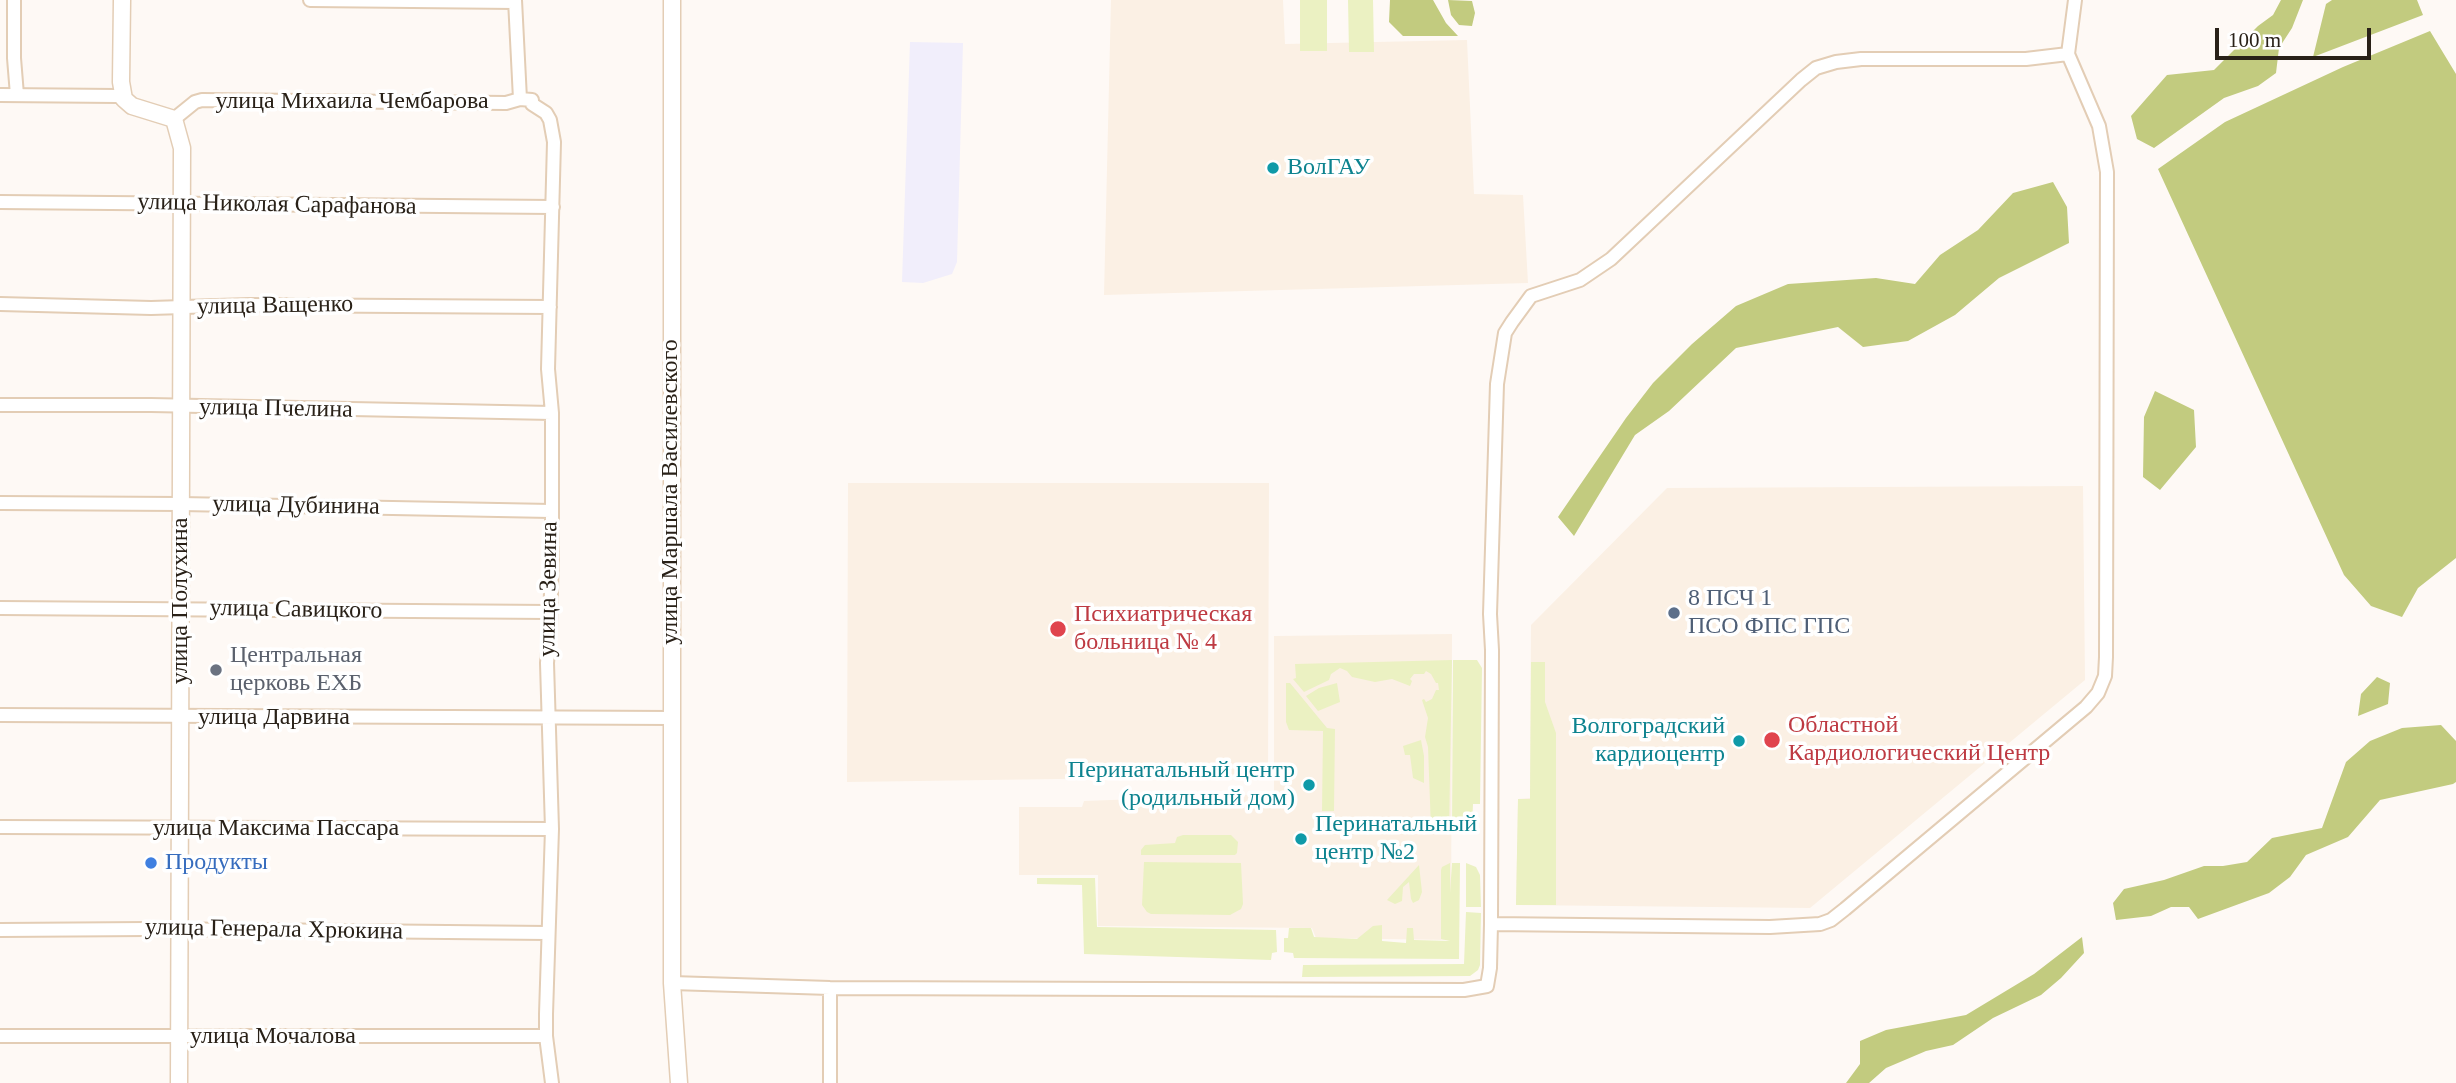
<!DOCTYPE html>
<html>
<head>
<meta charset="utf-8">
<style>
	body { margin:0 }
	#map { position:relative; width:2456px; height:1083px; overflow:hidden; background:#fef9f5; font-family:"Times New Roman",serif }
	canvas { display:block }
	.scale { position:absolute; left:2215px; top:28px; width:156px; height:32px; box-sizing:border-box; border:4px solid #292118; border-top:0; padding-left:9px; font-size:21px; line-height:24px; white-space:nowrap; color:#292118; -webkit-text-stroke:5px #fff; paint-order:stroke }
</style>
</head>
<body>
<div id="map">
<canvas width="2456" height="1083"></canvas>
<div class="scale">100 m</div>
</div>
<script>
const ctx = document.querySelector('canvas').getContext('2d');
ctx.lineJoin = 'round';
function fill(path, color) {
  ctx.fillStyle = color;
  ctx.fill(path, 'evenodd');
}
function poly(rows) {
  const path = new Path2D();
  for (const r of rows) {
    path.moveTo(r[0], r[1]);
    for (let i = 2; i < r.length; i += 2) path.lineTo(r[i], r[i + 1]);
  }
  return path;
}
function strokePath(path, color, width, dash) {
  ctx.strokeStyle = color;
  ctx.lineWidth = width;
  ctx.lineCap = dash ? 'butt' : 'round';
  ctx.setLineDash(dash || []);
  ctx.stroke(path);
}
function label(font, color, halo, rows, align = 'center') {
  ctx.font = font + ' "Times New Roman",serif';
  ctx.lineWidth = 7;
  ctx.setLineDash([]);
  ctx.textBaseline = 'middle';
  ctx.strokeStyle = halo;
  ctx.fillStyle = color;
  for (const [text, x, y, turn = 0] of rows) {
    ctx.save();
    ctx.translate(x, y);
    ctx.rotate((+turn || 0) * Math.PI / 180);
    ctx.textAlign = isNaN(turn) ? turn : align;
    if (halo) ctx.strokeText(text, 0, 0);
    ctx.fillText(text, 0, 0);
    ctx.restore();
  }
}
fill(poly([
	[910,42,963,43,957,262,952,274,923,283,902,282]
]), '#f1eefb');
fill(poly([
	[1111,0,1283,0,1285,44,1467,40,1474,194,1523,195,1528,283,1104,295],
	[848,483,1269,483,1268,776,847,782],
	[2083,486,2085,680,1810,908,1516,905,1518,799,1530,798,1531,625,1667,488],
	[1452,634,1451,940,1316,938,1312,928,1098,926,1098,875,1019,875,1019,807,1082,807,1084,801,1274,794,1274,636]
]), '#fbf0e4');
fill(poly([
	[1300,0,1327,0,1327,51,1300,51],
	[1348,0,1373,0,1374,52,1349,52],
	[1452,660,1449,833,1435,833,1431,829,1428,747,1425,737,1428,718,1422,700,1424,699,1426,702,1432,699,1436,690,1439,690,1438,683,1436,683,1431,674,1426,671,1424,674,1414,674,1410,679,1412,681,1410,686,1392,679,1375,682,1352,677,1347,671,1340,668,1331,674,1329,680,1304,692,1293,679,1296,678,1295,664],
	[1453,660,1477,660,1482,668,1480,804,1473,804,1472,827,1452,828],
	[1531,662,1545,662,1545,702,1556,733,1556,905,1516,905,1518,799,1530,799],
	[1286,683,1290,683,1327,728,1335,729,1334,811,1322,811,1323,731,1289,730,1286,722],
	[1337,683,1340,702,1318,711,1306,696,1319,688],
	[1421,740,1424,756,1424,783,1413,778,1410,755,1405,755,1403,746],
	[1183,835,1231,835,1238,842,1237,853,1235,855,1141,855,1141,850,1145,845,1175,843,1177,837],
	[1144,862,1241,863,1243,904,1241,909,1230,915,1151,914,1147,912,1142,905],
	[1450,863,1450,893,1452,863,1460,863,1459,959,1294,958,1293,953,1284,952,1284,938,1288,938,1289,928,1311,928,1314,937,1357,939,1373,926,1382,925,1382,941,1406,943,1407,928,1413,928,1414,940,1450,941,1441,939,1441,870,1442,867],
	[1466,863,1476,867,1480,875,1481,907,1466,907],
	[1419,865,1422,892,1419,900,1413,903,1411,899,1409,882,1403,887,1402,901,1395,904,1387,900],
	[1037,878,1095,878,1097,927,1276,930,1277,952,1272,953,1271,960,1084,954,1082,885,1037,884],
	[1466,912,1481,913,1480,965,1478,970,1470,976,1302,977,1303,965,1464,964]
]), '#ebf1c2');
fill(poly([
	[1390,0,1433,0,1446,23,1458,36,1403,36,1389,22],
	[1448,0,1472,1,1475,13,1472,26,1459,25,1451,15],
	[2281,0,2303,0,2292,28,2279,48,2276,73,2258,86,2224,98,2154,148,2137,139,2131,116,2167,75,2214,70,2258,26,2273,15],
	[2332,0,2417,0,2423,15,2313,57,2326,4],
	[2430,31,2456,74,2456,558,2418,588,2402,617,2371,606,2344,575,2158,169,2225,122,2343,67],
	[2053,182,2067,207,2069,243,1999,278,1955,315,1908,341,1863,347,1838,327,1736,348,1669,411,1635,435,1574,536,1558,517,1626,418,1653,383,1692,344,1736,306,1788,284,1876,278,1915,284,1940,255,1978,230,2013,193],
	[2155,391,2194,410,2196,447,2160,490,2143,477,2144,417],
	[2377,677,2390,683,2388,704,2358,716,2361,694],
	[2441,725,2456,741,2456,782,2453,784,2380,800,2348,837,2306,855,2290,877,2269,893,2198,919,2189,907,2171,907,2151,916,2116,920,2113,903,2124,889,2164,880,2204,866,2223,866,2247,862,2272,838,2322,828,2346,762,2370,741,2402,728],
	[2082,937,2084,953,2061,978,2041,995,1993,1018,1953,1045,1926,1051,1886,1068,1869,1083,1846,1083,1860,1064,1860,1041,1886,1030,1966,1015,2034,974]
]), '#c2cb7f');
const minor = poly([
	[14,0,14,58,17,95],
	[310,0,515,2],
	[515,0,520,99],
	[0,95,117,96,124,99],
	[174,119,195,102,202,100,506,103,520,99,532,100,532,104,546,113,550,120,554,142,548,369,552,413,552,554,550,628,547,663,552,829,546,1014,546,1036,552,1083],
	[0,202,553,207],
	[0,304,151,308,249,305,550,307],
	[0,405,151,405,552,413],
	[0,503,181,504,551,511],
	[0,608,550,612],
	[0,715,672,718],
	[0,827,552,829],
	[1491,924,1770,927,1820,924,1831,920,1845,909,2086,707,2098,693,2105,676,2106,657,2107,172,2099,126,2068,54,2075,0],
	[0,930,147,929,547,933],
	[672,983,830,988,1464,990,1487,986,1490,968,1491,924,1492,650,1490,614,1497,384,1505,333,1512,322,1531,296,1580,280,1611,259,1801,80,1816,68,1836,62,1861,59,2026,59,2068,54],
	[830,988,830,1083],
	[0,1036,546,1036]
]);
const major = poly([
	[122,0,121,82,124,99,132,106,174,119,182,148,179,1083],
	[672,0,672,983,679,1083]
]);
strokePath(minor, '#e3cdb5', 16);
strokePath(major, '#e3cdb5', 19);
strokePath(minor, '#fff', 12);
strokePath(major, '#fff', 16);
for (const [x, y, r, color] of [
	[1273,168,7,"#0f9aa8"],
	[1674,613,7,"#5c6f8a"],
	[1058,629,9,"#e0444e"],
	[216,670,7,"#6b7280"],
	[1772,740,9,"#e0444e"],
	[1739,741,7,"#0f9aa8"],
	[1309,785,7,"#0f9aa8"],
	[1301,839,7,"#0f9aa8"],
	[151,863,7,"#3f7fe0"]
]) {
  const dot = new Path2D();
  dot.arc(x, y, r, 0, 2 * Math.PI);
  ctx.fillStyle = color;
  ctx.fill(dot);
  strokePath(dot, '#fff', 2.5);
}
label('24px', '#292118', '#fff', [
	["улица Михаила Чембарова",352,102],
	["улица Николая Сарафанова",277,205,1],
	["улица Ващенко",275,306,-1],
	["улица Пчелина",276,409,1],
	["улица Маршала Василевского",671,492,-90],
	["улица Дубинина",296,506,1],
	["улица Зевина",549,589,-89],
	["улица Полухина",181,601,-90],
	["улица Савицкого",296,610,1],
	["улица Дарвина",274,718],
	["улица Максима Пассара",276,829],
	["улица Генерала Хрюкина",274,930,1],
	["улица Мочалова",273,1037]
]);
label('24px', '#0d838f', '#fff', [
	["ВолГАУ",1287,168],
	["Волгоградский",1725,727,"right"],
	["кардиоцентр",1725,755,"right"],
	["Перинатальный центр",1295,771,"right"],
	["(родильный дом)",1295,799,"right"],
	["Перинатальный",1315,825],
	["центр №2",1315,853]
], 'left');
label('24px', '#4e5e75', '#fff', [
	["8 ПСЧ 1",1688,599],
	["ПСО ФПС ГПС",1688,627]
], 'left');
label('24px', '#be3a42', '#fff', [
	["Психиатрическая",1074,615],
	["больница № 4",1074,643],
	["Областной",1788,726],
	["Кардиологический Центр",1788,754]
], 'left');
label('24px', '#5b616d', '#fff', [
	["Центральная",230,656],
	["церковь ЕХБ",230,684]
], 'left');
label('24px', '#366cbe', '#fff', [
	["Продукты",165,863]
], 'left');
</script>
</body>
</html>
